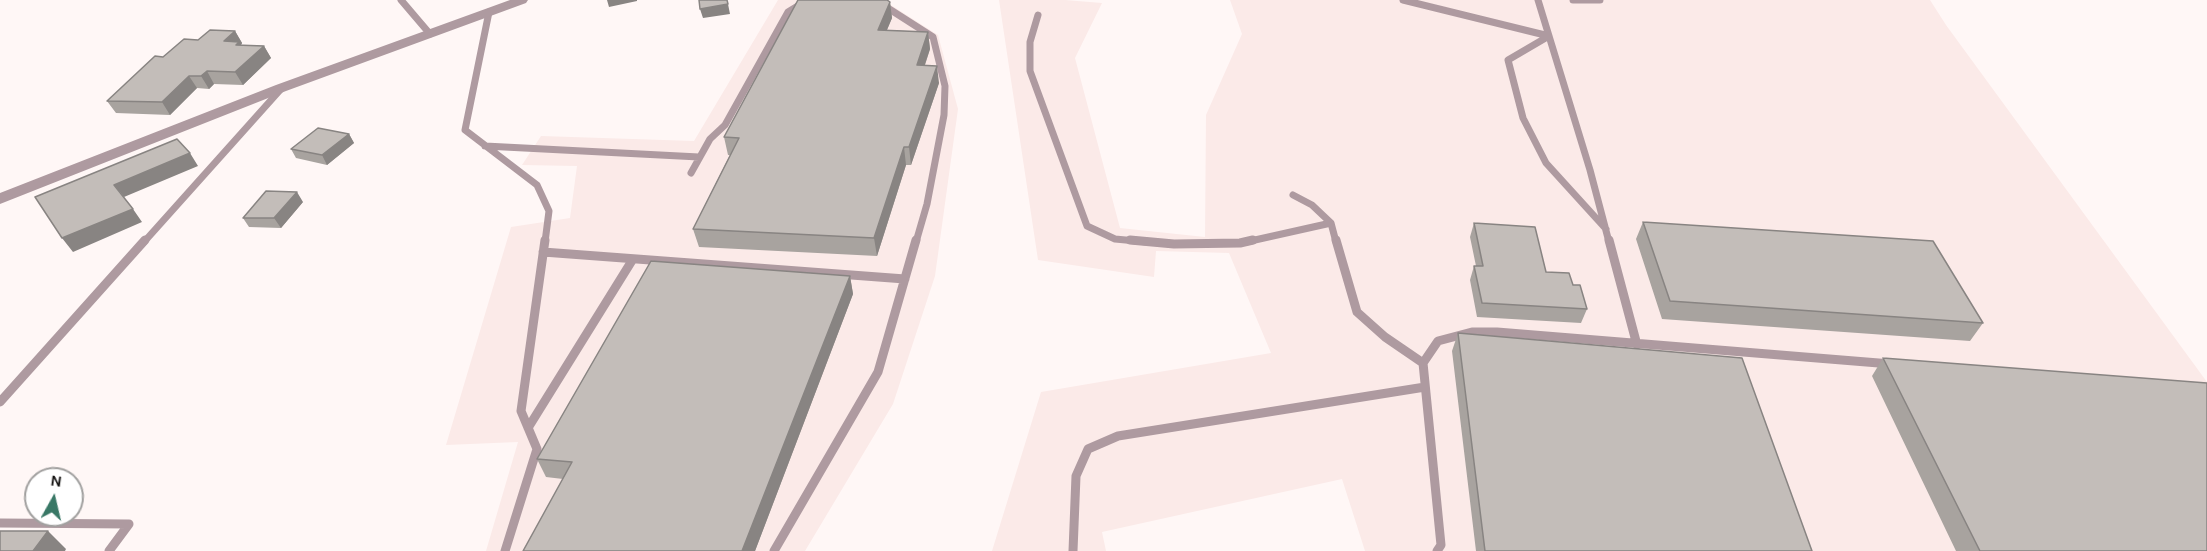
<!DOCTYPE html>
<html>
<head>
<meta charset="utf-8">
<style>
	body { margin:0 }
	#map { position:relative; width:2207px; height:551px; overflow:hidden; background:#fff7f6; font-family:Karla,sans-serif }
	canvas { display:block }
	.north { position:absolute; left:24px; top:467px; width:60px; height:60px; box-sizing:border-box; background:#fff; border:2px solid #a1a09f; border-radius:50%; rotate:8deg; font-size:16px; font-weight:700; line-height:24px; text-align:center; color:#131110 }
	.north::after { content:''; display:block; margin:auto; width:21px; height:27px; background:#397866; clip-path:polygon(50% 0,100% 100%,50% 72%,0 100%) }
</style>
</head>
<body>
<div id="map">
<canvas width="2207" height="551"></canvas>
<div class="north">N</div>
</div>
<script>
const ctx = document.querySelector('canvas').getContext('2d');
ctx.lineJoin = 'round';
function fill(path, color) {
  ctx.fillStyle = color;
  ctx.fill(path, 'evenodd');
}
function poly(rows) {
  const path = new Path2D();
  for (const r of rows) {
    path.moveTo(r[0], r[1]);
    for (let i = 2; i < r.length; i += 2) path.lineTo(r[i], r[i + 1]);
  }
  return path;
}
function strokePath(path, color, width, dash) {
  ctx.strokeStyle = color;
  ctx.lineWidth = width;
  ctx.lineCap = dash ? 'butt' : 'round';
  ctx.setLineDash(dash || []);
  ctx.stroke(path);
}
fill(poly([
	[778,0,883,0,938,35,958,109,935,276,893,404,805,551,486,551,518,442,446,445,511,227,570,218,577,166,522,165,541,136,694,141],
	[999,0,1065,0,1102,3,1075,58,1120,228,1205,237,1206,115,1242,34,1230,0,1930,0,1946,25,2207,382,2207,551,1365,551,1342,479,1102,532,1106,551,992,551,1041,392,1271,353,1229,253,1156,251,1154,277,1038,260]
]), '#fbeae8');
strokePath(poly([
	[401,0,430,34],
	[1403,0,1549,36,1508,60,1523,118,1546,163,1606,229],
	[1538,0,1590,170,1609,242],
	[1573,0,1600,0],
	[883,5,933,37,945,86,944,115,927,204,916,242],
	[489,12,465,130,537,185,549,211,545,242],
	[1038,15,1030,42,1030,71,1087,226,1115,239,1147,242],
	[485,146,699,157],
	[691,173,710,139,725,125,788,12,801,4],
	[1293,195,1312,205,1331,223,1336,242],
	[144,242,281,89],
	[1246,242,1331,223]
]), '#ae9aa0', 7);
strokePath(poly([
	[1130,240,1174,244,1240,243,1253,240],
	[1336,240,1357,312,1385,337,1423,363],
	[1609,240,1637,345],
	[543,252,905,279],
	[0,402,145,240],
	[528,428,633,259],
	[0,523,129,524,109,551],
	[505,551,537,449,521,411,545,240],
	[774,551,878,372,916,240],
	[1073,551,1076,476,1088,449,1118,436,1425,387],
	[1437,551,1441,545,1423,363,1438,341,1472,332,1497,332,1891,364]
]), '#ae9aa0', 9);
fill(poly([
	[510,0,528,0,526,3,286,91,0,204,0,193,276,85,510,0]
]), '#ae9aa0');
fill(poly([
	[890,2,892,18,887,30,928,32,930,49,925,65,939,83,911,165,906,165,877,256,699,247,693,229,730,155,728,155,724,137],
	[235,31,242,43,241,45,264,46,271,58,243,85,214,84,209,89,197,88,170,115,116,113,107,101,163,57],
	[349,134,354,143,327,165,296,158,291,149],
	[303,202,281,228,249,227,243,218],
	[1643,222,1983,323,1970,341,1662,319,1636,239],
	[1474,223,1546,272,1573,285,1587,309,1581,323,1477,317,1470,280,1474,266,1476,266,1470,237],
	[850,276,853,294,755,551,523,551,563,479,546,477,537,459],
	[1458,333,1812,551,1476,551,1452,351],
	[1883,358,2207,551,1956,551,1872,376]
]), '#a8a39f');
fill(poly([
	[607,0,637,0,637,1,609,7],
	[890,2,892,18,880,46,878,30],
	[728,4,730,14,703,18,700,9],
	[235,31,242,43,241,45,243,57,224,41],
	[928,32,930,49,919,82,917,65],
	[264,46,271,58,243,85,235,72],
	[937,66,939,83,911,165,909,147],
	[207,71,214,84,209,89,201,76],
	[189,76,197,88,170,115,162,102],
	[349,134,354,143,327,165,322,155],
	[904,147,906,165,877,256,874,238],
	[190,153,198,166,124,197,114,185],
	[297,192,303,202,281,228,274,218],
	[133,209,142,222,73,252,62,238],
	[850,276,853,294,755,551,742,551],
	[48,531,66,549,65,551,33,551]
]), '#888482');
const building = poly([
	[699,0,727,0,728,4,700,9,699,0],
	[798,0,887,0,890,2,878,30,928,32,917,65,937,66,909,147,904,147,874,238,693,229,739,138,724,137,798,0],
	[210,30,235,31,224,41,239,42,236,45,264,46,235,72,207,71,201,76,189,76,162,102,107,101,155,56,163,57,184,39,198,40,210,30],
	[318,128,349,134,322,155,291,149,318,128],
	[177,139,190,153,114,185,133,209,62,238,35,197,177,139],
	[266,191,297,192,274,218,243,218,266,191],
	[1643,222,1933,241,1983,323,1670,301,1643,222],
	[1474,223,1535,227,1546,272,1569,273,1573,285,1580,285,1587,309,1482,303,1474,266,1483,266,1474,223],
	[651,261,850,276,742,551,523,551,572,462,537,459,651,261],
	[1458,333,1742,358,1812,551,1485,551,1458,333],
	[1883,358,2207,383,2207,551,1980,551,1883,358],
	[0,531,48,531,33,551,0,551,0,531]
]);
fill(building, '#c3bdb9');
strokePath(building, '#888482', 1.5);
</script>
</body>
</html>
